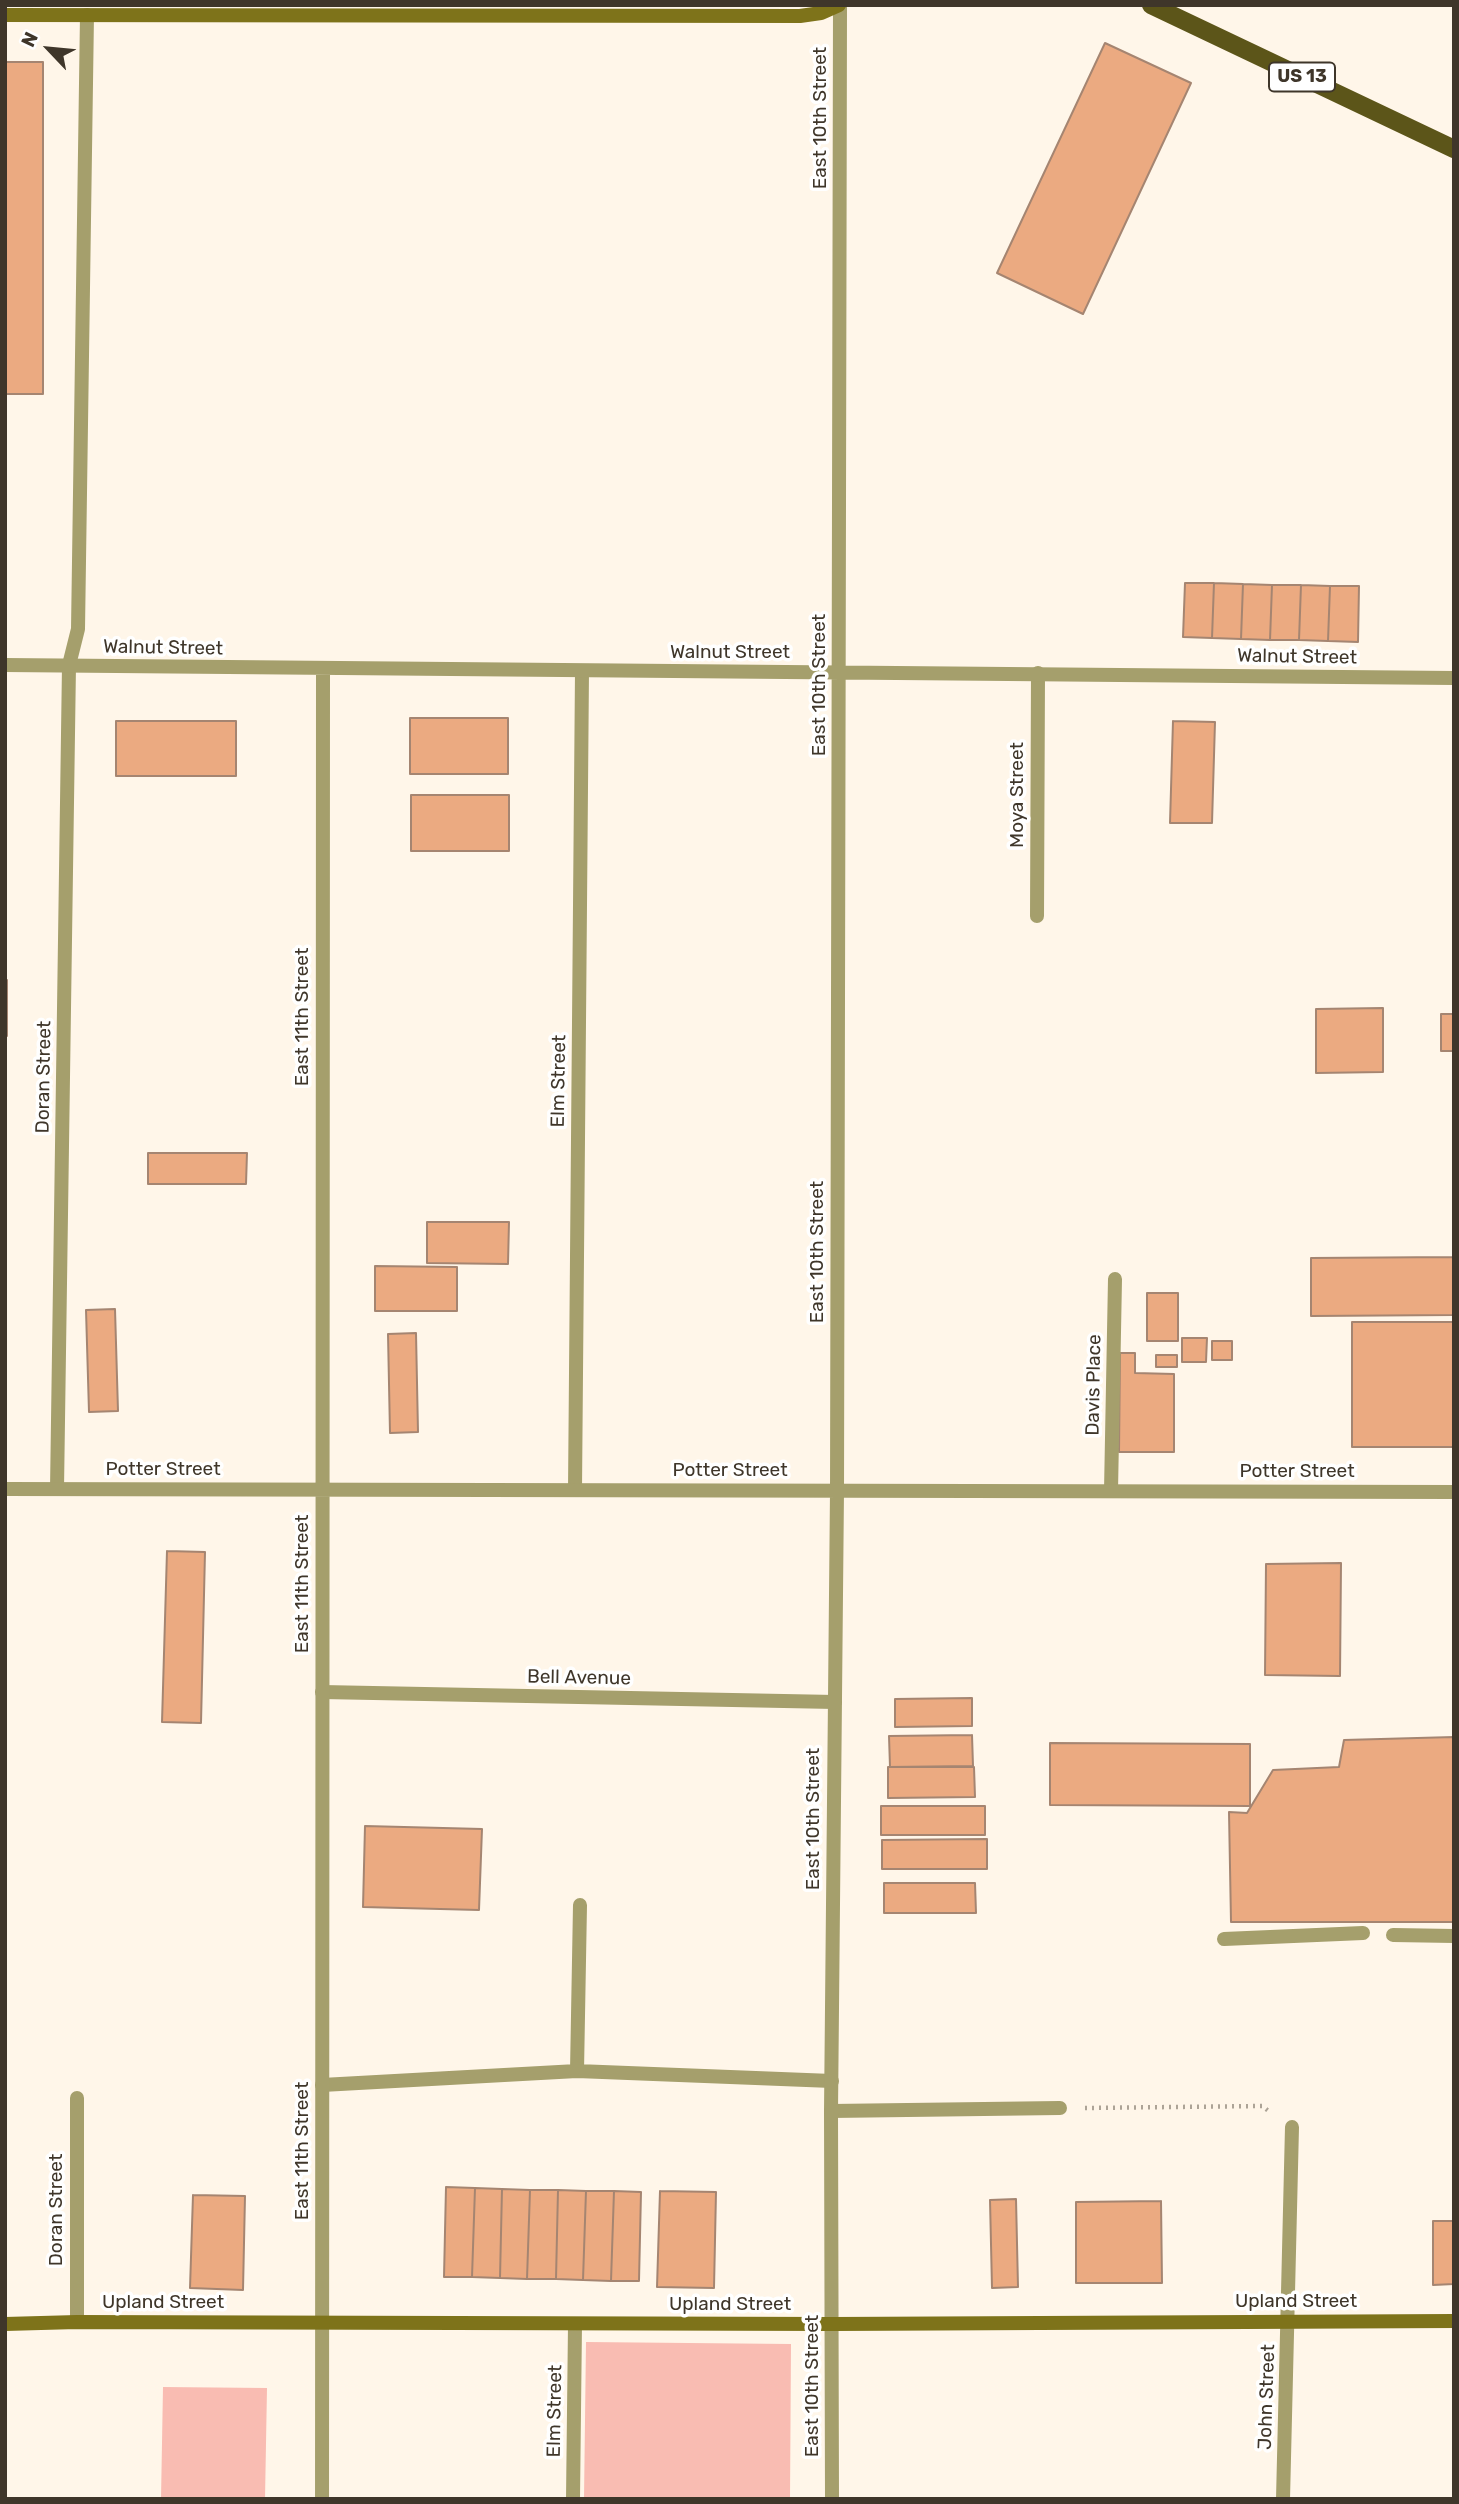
<!DOCTYPE html>
<html>
<head>
<meta charset="utf-8">
<style>
	body { margin:0 }
	#map { position:relative; width:1459px; height:2504px; overflow:hidden; background:#fff6e9; font-family:Rubik,sans-serif }
	canvas { display:block }
	.frame { position:absolute; inset:0; border:7px solid #3f362a; pointer-events:none }
	.north { position:absolute; left:14px; top:14px; width:70px; height:70px; -webkit-text-stroke:5px #fff; paint-order:stroke; rotate:296deg; font-size:19px; font-weight:700; line-height:28px; text-align:center; color:#3f362a }
	.north::after { content:''; display:block; margin:auto; width:24px; height:32px; background:#3f362a; clip-path:polygon(50% 0,100% 100%,50% 72%,0 100%) }
</style>
</head>
<body>
<div id="map">
<canvas width="1459" height="2504"></canvas>
<div class="frame"></div>
<div class="north">N</div>
</div>
<script>
const ctx = document.querySelector('canvas').getContext('2d');
ctx.lineJoin = 'round';
function fill(path, color) {
  ctx.fillStyle = color;
  ctx.fill(path, 'evenodd');
}
function poly(rows) {
  const path = new Path2D();
  for (const r of rows) {
    path.moveTo(r[0], r[1]);
    for (let i = 2; i < r.length; i += 2) path.lineTo(r[i], r[i + 1]);
  }
  return path;
}
function strokePath(path, color, width, dash) {
  ctx.strokeStyle = color;
  ctx.lineWidth = width;
  ctx.lineCap = dash ? 'butt' : 'round';
  ctx.setLineDash(dash || []);
  ctx.stroke(path);
}
function label(font, color, halo, rows, align = 'center') {
  ctx.font = font + ' Rubik,sans-serif';
  ctx.lineWidth = 7;
  ctx.setLineDash([]);
  ctx.textBaseline = 'middle';
  ctx.strokeStyle = halo;
  ctx.fillStyle = color;
  for (const [text, x, y, turn = 0] of rows) {
    ctx.save();
    ctx.translate(x, y);
    ctx.rotate((+turn || 0) * Math.PI / 180);
    ctx.textAlign = isNaN(turn) ? turn : align;
    if (halo) ctx.strokeText(text, 0, 0);
    ctx.fillText(text, 0, 0);
    ctx.restore();
  }
}
fill(poly([
	[586,2342,791,2344,790,2499,584,2499],
	[163,2387,267,2388,265,2499,161,2499]
]), '#f9bcb2');
const building = poly([
	[1105,43,1191,83,1083,314,997,273,1105,43],
	[5,62,43,62,43,394,5,394,5,62],
	[1185,583,1214,583,1212,638,1183,637,1185,583],
	[1214,583,1243,584,1241,639,1212,638,1214,583],
	[1243,584,1272,585,1270,640,1241,639,1243,584],
	[1272,585,1301,585,1299,640,1270,640,1272,585],
	[1301,585,1330,586,1328,641,1299,640,1301,585],
	[1330,586,1359,586,1358,642,1328,641,1330,586],
	[410,718,508,718,508,774,410,774,410,718],
	[116,721,236,721,236,776,116,776,116,721],
	[1173,721,1215,722,1212,823,1170,823,1173,721],
	[411,795,509,795,509,851,411,851,411,795],
	[5,980,7,980,7,1036,5,1036,5,980],
	[1383,1008,1383,1072,1316,1073,1316,1009,1383,1008],
	[1441,1014,1454,1014,1454,1051,1441,1051,1441,1014],
	[148,1153,247,1153,246,1184,148,1184,148,1153],
	[427,1222,509,1222,508,1264,427,1263,427,1222],
	[1453,1257,1454,1315,1311,1316,1311,1258,1453,1257],
	[375,1266,457,1267,457,1311,375,1311,375,1266],
	[1147,1293,1178,1293,1178,1341,1147,1341,1147,1293],
	[115,1309,118,1411,89,1412,86,1310,115,1309],
	[1352,1322,1454,1322,1454,1447,1352,1447,1352,1322],
	[416,1333,418,1432,390,1433,388,1334,416,1333],
	[1182,1338,1207,1338,1206,1362,1182,1362,1182,1338],
	[1212,1341,1232,1341,1232,1360,1212,1360,1212,1341],
	[1120,1353,1135,1353,1135,1373,1174,1374,1174,1452,1119,1452,1120,1353],
	[1156,1355,1177,1355,1177,1367,1156,1367,1156,1355],
	[167,1551,205,1552,201,1723,162,1722,167,1551],
	[1341,1563,1340,1676,1265,1675,1266,1564,1341,1563],
	[972,1698,972,1726,895,1727,895,1699,972,1698],
	[972,1735,973,1766,890,1767,889,1736,972,1735],
	[1454,1737,1454,1922,1231,1922,1229,1812,1247,1813,1273,1770,1339,1767,1344,1740,1454,1737],
	[1050,1743,1250,1744,1250,1806,1050,1805,1050,1743],
	[888,1767,974,1767,975,1797,888,1798,888,1767],
	[881,1806,985,1806,985,1835,881,1835,881,1806],
	[365,1826,482,1829,479,1910,363,1907,365,1826],
	[987,1839,987,1869,882,1869,882,1840,987,1839],
	[884,1883,975,1883,976,1913,884,1913,884,1883],
	[446,2187,475,2188,472,2277,444,2277,446,2187],
	[475,2188,502,2189,500,2278,472,2277,475,2188],
	[502,2189,530,2190,527,2279,500,2278,502,2189],
	[530,2190,558,2190,556,2279,527,2279,530,2190],
	[558,2190,586,2191,583,2280,556,2279,558,2190],
	[586,2191,614,2191,611,2281,583,2280,586,2191],
	[614,2191,641,2192,639,2281,611,2281,614,2191],
	[660,2191,716,2192,714,2288,657,2287,660,2191],
	[193,2195,245,2196,243,2290,190,2288,193,2195],
	[1016,2199,1018,2287,992,2288,990,2200,1016,2199],
	[1161,2201,1162,2283,1076,2283,1076,2202,1161,2201],
	[1433,2221,1454,2221,1454,2284,1433,2285,1433,2221]
]);
fill(building, '#ebaa81');
strokePath(building, '#a58571', 2);
strokePath(poly([
	[1085,2108,1262,2106,1270,2112]
]), '#aca396', 4.5, [2, 5]);
strokePath(poly([
	[1037,916,1038,673],
	[57,1489,69,665,78,629,87,15],
	[575,1490,582,671],
	[1111,1491,1115,1279],
	[322,1692,835,1702],
	[1393,1935,1454,1936],
	[1224,1939,1363,1933],
	[577,2071,580,1905],
	[322,2085,577,2071,832,2081],
	[831,2111,1060,2108],
	[77,2322,77,2098],
	[573,2499,575,2324],
	[1283,2499,1292,2127]
]), '#a59f6c', 14);
strokePath(poly([
	[5,665,1454,678],
	[5,1489,1454,1492],
	[322,2499,323,670],
	[832,2499,831,2111,837,1491,840,5]
]), '#a59f6c', 14);
strokePath(poly([
	[5,15,800,16,821,13,839,5],
	[5,2324,77,2322,833,2324,1454,2321]
]), '#7e731a', 14);
strokePath(poly([
	[1151,5,1454,149]
]), '#5c5519', 18);
for (const [x, y, w] of [
	[1302,77,66]
]) {
  const box = new Path2D();
  box.roundRect(x - w / 2, y - 14.5, w, 29, 5);
  ctx.fillStyle = '#fff';
  ctx.fill(box);
  strokePath(box, '#3f362a', 2);
}
label('bold 18px', '#3f362a', null, [
	["US 13",1302,77]
]);
label('19px', '#3f362a', '#fff', [
	["East 10th Street",821,118,-90],
	["Walnut Street",163,648,1],
	["Walnut Street",730,653],
	["Walnut Street",1297,657,1],
	["East 10th Street",820,685,-90],
	["Moya Street",1018,795,-90],
	["East 11th Street",303,1017,-90],
	["Doran Street",44,1077,-89],
	["Elm Street",559,1081,-89],
	["East 10th Street",818,1252,-90],
	["Davis Place",1094,1385,-89],
	["Potter Street",163,1470],
	["Potter Street",730,1471],
	["Potter Street",1297,1472],
	["East 11th Street",303,1584,-90],
	["Bell Avenue",579,1678,1],
	["East 10th Street",814,1819,-90],
	["East 11th Street",303,2151,-90],
	["Doran Street",57,2210,-90],
	["Upland Street",1296,2302],
	["Upland Street",163,2303],
	["Upland Street",730,2305],
	["East 10th Street",813,2386,-90],
	["John Street",1267,2397,-88],
	["Elm Street",555,2411,-89]
]);
</script>
</body>
</html>
